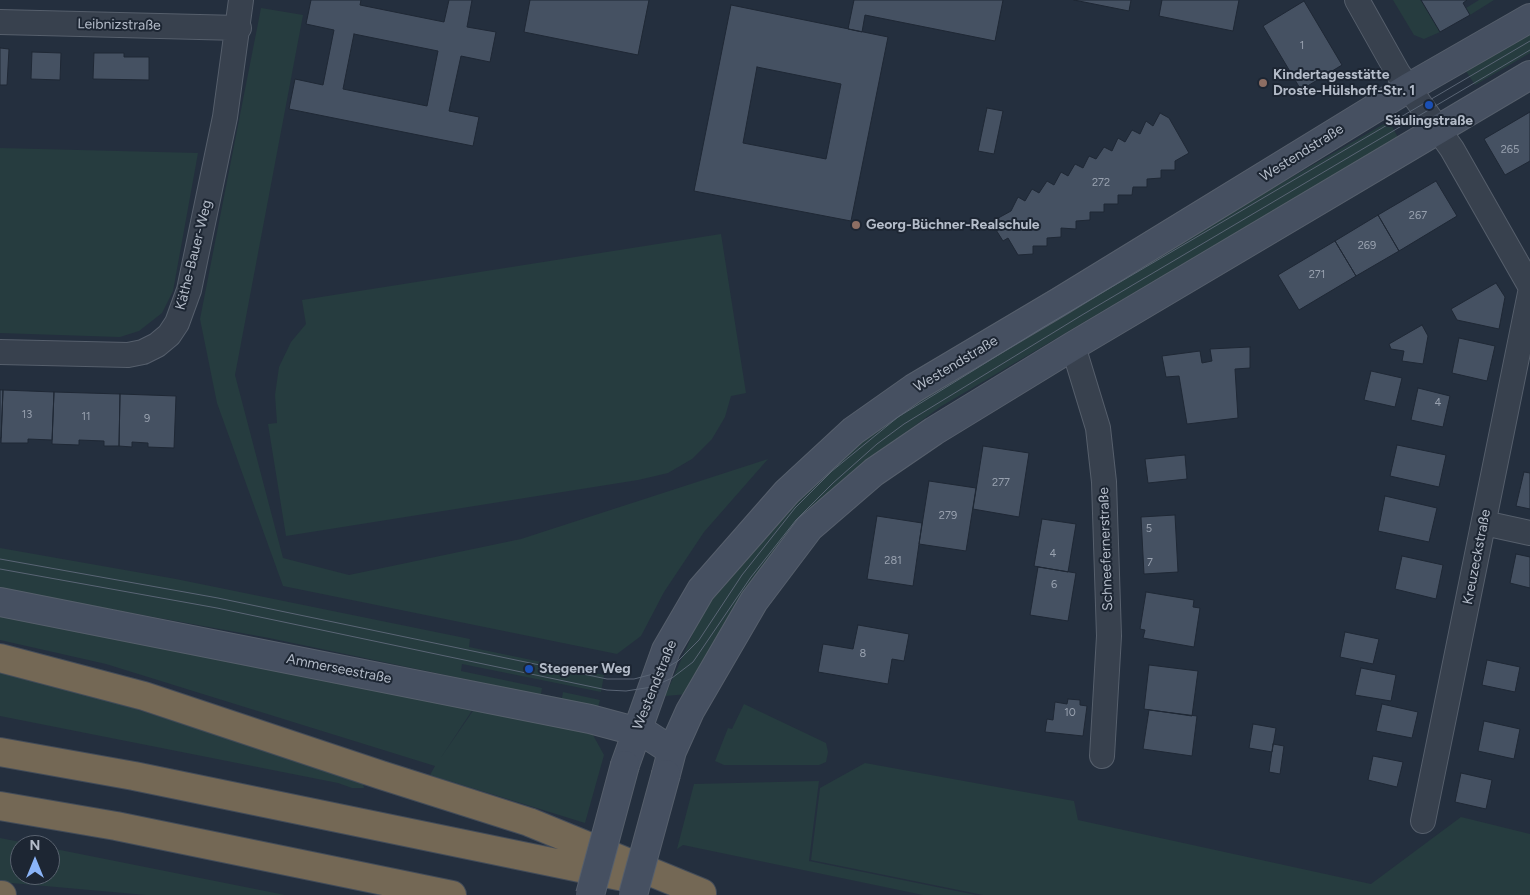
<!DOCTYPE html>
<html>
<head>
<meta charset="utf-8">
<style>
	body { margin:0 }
	#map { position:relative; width:1530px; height:895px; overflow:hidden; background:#242f3e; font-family:Figtree,sans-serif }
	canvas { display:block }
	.north { position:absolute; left:10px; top:835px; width:50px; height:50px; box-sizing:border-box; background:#1d2633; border:1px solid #59626f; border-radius:50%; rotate:0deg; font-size:14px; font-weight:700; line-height:20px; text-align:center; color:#b4bcc9 }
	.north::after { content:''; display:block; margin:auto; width:18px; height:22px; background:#8ab4f8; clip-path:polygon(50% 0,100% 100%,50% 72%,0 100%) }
</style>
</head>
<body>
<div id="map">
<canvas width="1530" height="895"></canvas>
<div class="north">N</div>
</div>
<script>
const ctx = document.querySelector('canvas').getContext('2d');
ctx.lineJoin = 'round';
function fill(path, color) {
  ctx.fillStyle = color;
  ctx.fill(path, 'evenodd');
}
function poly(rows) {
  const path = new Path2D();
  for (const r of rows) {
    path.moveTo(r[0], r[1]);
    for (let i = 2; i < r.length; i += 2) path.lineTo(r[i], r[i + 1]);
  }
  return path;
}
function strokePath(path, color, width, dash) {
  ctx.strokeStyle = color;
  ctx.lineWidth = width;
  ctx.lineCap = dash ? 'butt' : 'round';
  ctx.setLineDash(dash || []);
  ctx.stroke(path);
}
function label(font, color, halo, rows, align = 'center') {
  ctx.font = font + ' Figtree,sans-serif';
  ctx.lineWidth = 4;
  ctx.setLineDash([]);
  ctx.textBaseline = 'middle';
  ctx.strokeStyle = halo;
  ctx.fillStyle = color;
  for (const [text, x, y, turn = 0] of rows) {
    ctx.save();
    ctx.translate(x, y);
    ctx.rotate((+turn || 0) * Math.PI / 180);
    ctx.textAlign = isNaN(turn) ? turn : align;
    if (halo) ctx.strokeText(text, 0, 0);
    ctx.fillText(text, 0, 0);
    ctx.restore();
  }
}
fill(poly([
	[1393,0,1421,0,1440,32,1424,39,1414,35],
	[1479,0,1494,0,1470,15,1466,8],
	[261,8,303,15,235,375,283,558,349,575,521,539,768,459,704,532,664,592,641,636,617,654,283,586,217,403,200,319],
	[1530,31,1530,53,1475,85,1464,68],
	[1389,121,1400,141,1264,216,940,407,868,460,689,694,665,696,698,622,729,574,773,521,884,417,1270,184,1273,188],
	[0,148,198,153,173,291,162,313,139,331,120,337,0,333],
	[721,234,746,393,731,396,725,417,712,439,692,459,668,473,638,480,286,536,268,424,277,423,275,395,279,367,291,342,306,324,302,300],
	[0,548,176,579,470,639,469,647,604,675,601,692,462,664,461,671,542,688,541,694,562,698,563,692,600,700,598,707,269,638,0,589],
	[0,613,473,709,440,759,477,705,594,731,593,735,604,755,585,823,430,775,435,766,106,664,0,640],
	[0,670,91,695,359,780,363,783,364,788,352,788,338,783,0,716],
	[744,704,826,743,828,752,826,762,819,765,724,765,715,761,728,728,732,729],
	[865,763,1074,801,1078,820,1371,884,1461,817,1530,834,1530,895,983,895,811,860,820,788],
	[819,781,809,861,976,895,923,895,683,845,677,849,694,784],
	[0,838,36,845,20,845,20,875,50,875,50,848,285,895,146,895,0,882]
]), '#263c3f');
const building = poly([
	[311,0,361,0,360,5,444,22,449,0,472,0,467,27,496,32,490,62,461,56,449,111,479,117,473,146,289,109,295,79,323,85,334,30,306,24,311,0],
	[354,34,438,51,427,106,343,89,354,34],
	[530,0,649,0,638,55,524,32,530,0],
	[854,0,1003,0,995,41,865,15,862,32,848,29,854,0],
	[1074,0,1131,0,1129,11,1074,0],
	[1162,0,1239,0,1233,31,1159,16,1162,0],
	[1421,0,1467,0,1463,3,1470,15,1440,32,1421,0],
	[1304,1,1342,65,1301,90,1263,26,1304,1],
	[731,5,888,37,851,221,694,191,731,5],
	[757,67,841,84,826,159,743,143,757,67],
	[0,48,9,49,7,85,0,85,0,48],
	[32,52,61,53,60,80,31,79,32,52],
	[94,53,124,53,124,57,149,57,149,80,93,79,94,53],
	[987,108,1003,111,994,154,978,151,987,108],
	[1530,112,1530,161,1505,175,1484,139,1530,112],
	[1160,113,1169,118,1189,153,1175,161,1175,170,1161,170,1161,178,1147,179,1147,187,1133,187,1132,195,1118,195,1118,204,1104,204,1104,212,1090,212,1090,220,1076,221,1076,229,1061,228,1061,237,1047,238,1047,246,1033,246,1033,254,1018,255,1008,238,1003,241,991,222,1011,211,1018,197,1025,201,1032,189,1039,193,1047,181,1054,185,1061,172,1068,176,1075,164,1083,168,1089,156,1096,159,1104,147,1112,151,1118,138,1125,142,1132,130,1140,134,1146,121,1153,126,1160,113],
	[1436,181,1457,216,1399,251,1378,215,1436,181],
	[1378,215,1399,251,1356,276,1335,241,1378,215],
	[1335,241,1356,276,1299,310,1278,275,1335,241],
	[1496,283,1505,297,1499,329,1457,320,1451,309,1496,283],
	[1422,325,1428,336,1423,364,1402,361,1404,351,1391,349,1389,344,1422,325],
	[1459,338,1495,346,1487,381,1452,373,1459,338],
	[1250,347,1250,368,1235,369,1238,418,1187,424,1179,376,1166,377,1162,356,1200,351,1202,363,1212,361,1210,349,1250,347],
	[1371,371,1402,378,1395,407,1364,400,1371,371],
	[1418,388,1450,396,1443,427,1411,420,1418,388],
	[0,390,3,390,1,438,0,438,0,390],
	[3,390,54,392,52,440,28,439,28,443,1,443,3,390],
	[54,392,120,394,119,446,104,446,104,441,79,440,79,445,52,444,54,392],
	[120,394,176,396,174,448,148,447,148,443,132,442,132,447,119,446,120,394],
	[1397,445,1446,455,1439,487,1390,476,1397,445],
	[983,446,1029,453,1019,517,973,509,983,446],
	[1185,455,1187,479,1148,483,1145,459,1185,455],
	[1524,472,1530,473,1530,509,1516,506,1524,472],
	[929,481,976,488,966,551,919,544,929,481],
	[1385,496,1437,508,1429,542,1378,531,1385,496],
	[1175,515,1178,572,1144,574,1141,517,1175,515],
	[877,516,922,523,913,586,867,579,877,516],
	[1042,519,1076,524,1068,572,1034,566,1042,519],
	[1516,554,1530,557,1530,588,1510,583,1516,554],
	[1402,556,1443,565,1436,599,1395,589,1402,556],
	[1038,567,1076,573,1068,621,1030,615,1038,567],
	[1146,592,1194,600,1193,607,1200,608,1194,647,1143,638,1145,630,1140,629,1146,592],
	[858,625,909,634,904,661,892,659,888,684,818,672,823,644,853,649,858,625],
	[1345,632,1379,639,1373,664,1340,657,1345,632],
	[1487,660,1520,667,1515,692,1482,685,1487,660],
	[1149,665,1198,671,1192,716,1144,709,1149,665],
	[1361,668,1396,675,1391,701,1355,695,1361,668],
	[1068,699,1080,700,1080,705,1087,706,1083,736,1045,732,1047,719,1053,720,1055,702,1067,704,1068,699],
	[1382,704,1418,712,1412,738,1376,731,1382,704],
	[1149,710,1197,716,1192,756,1143,749,1149,710],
	[1484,721,1520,729,1514,759,1478,751,1484,721],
	[1253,724,1276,728,1272,752,1249,748,1253,724],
	[1273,744,1284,746,1280,774,1269,772,1273,744],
	[1373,756,1403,762,1397,787,1368,780,1373,756],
	[1461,773,1492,780,1486,809,1455,802,1461,773]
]);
fill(building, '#455162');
strokePath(building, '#1f2835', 1);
const minor = poly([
	[1357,0,1398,73,1452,149,1530,286],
	[0,22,239,28],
	[1073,346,1098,428,1104,482,1109,636,1102,756],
	[0,352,128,355,143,352,157,345,169,335,177,323,189,290,225,117,241,0],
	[1484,523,1530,533],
	[1423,821,1530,293]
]);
const secondary = poly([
	[0,602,590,719,646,734,672,751],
	[625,765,666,650,701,590,787,492,853,431,914,388,1059,302,1408,88,1530,18],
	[666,774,672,751,690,711,754,601,809,528,874,472,934,431,1073,346,1530,75]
]);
const motorway = poly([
	[0,658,144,696,381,775,529,822,702,893],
	[0,752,134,776,619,876],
	[0,806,116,826,452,895],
	[0,895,2,895]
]);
strokePath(minor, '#565f6c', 26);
strokePath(secondary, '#565f6c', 30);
strokePath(motorway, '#434c59', 30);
strokePath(minor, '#38414e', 24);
strokePath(secondary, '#465061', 28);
strokePath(motorway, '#746855', 28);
strokePath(poly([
	[0,559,218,598,607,679,634,679,657,673,678,661,699,640,742,575,795,508,832,471,898,417,1042,328,1530,41],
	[0,569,217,608,607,690,626,691,652,687,672,678,693,662,751,577,796,520,833,483,877,444,904,424,1082,315,1530,50]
]), '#5a6575', 1);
const secondaryBridge = poly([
	[590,895,625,765],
	[633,895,666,774]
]);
strokePath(secondaryBridge, '#565f6c', 30, []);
strokePath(secondaryBridge, '#465061', 28);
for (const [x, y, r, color] of [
	[1263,83,5,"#8d6e63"],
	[1429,105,5,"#1a4fb4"],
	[856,225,5,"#8d6e63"],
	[529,669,5,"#1a4fb4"]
]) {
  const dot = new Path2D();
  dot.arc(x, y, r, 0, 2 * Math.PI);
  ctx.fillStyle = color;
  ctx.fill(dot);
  strokePath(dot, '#1d2633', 2);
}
label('11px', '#98a1af', null, [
	["1",1302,46],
	["265",1510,150],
	["272",1101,183],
	["267",1418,216],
	["269",1367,246],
	["271",1317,275],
	["4",1438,403],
	["13",27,415],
	["11",86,417],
	["9",147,419],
	["277",1001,483],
	["279",948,516],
	["5",1149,529],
	["4",1053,554],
	["281",893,561],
	["7",1150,563],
	["6",1054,585],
	["8",863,654],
	["10",1070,713]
]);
label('14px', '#b4bcc9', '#1d2633', [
	["Leibnizstraße",119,25,1],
	["Westendstraße",1302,153,-32],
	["Käthe-Bauer-Weg",194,255,-76],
	["Westendstraße",956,364,-31],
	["Schneefernerstraße",1106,549,-92],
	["Kreuzeckstraße",1477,557,-79],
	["Ammerseestraße",339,669,11],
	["Westendstraße",655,685,-68]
]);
label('bold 14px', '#b4bcc9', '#1d2633', [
	["Kindertagesstätte",1273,75],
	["Droste-Hülshoff-Str. 1",1273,91],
	["Säulingstraße",1429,121,"center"],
	["Georg-Büchner-Realschule",866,225],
	["Stegener Weg",539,669]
], 'left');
</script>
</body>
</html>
